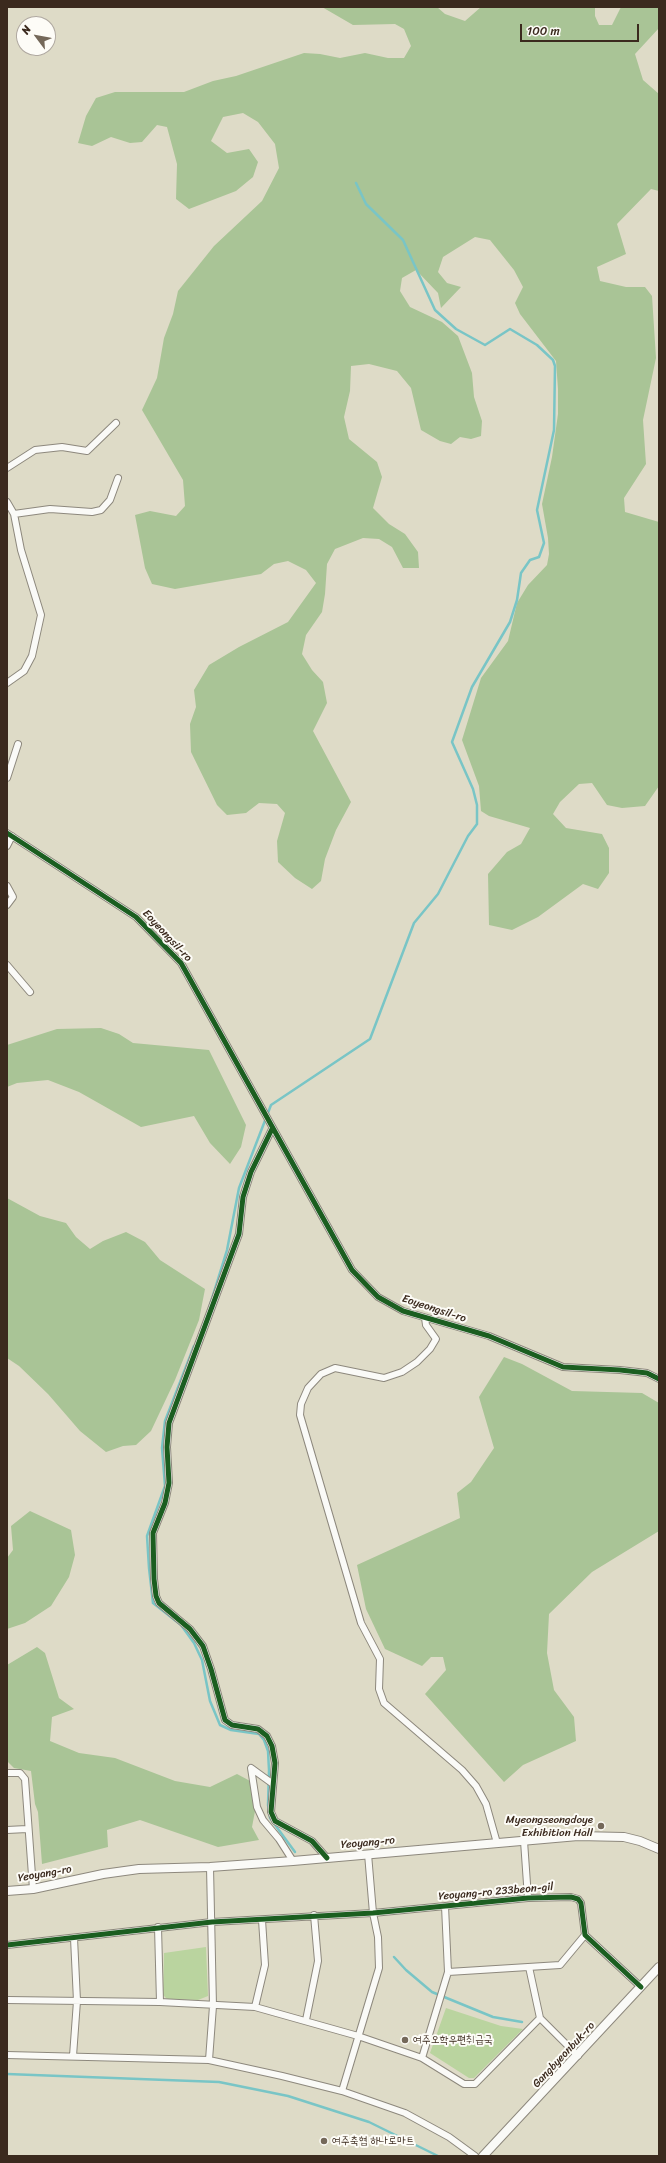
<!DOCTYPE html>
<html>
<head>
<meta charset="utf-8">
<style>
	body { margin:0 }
	#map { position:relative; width:666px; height:2163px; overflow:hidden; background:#dedbc7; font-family:Sriracha,sans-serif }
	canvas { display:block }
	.frame { position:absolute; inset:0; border:8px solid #3b2a1e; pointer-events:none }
	.north { position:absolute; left:16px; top:16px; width:40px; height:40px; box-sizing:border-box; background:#fdfcf7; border:1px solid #afa8a0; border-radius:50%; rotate:302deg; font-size:11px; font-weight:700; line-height:16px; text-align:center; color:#3b2a1e }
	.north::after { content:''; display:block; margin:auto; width:14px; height:18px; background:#746859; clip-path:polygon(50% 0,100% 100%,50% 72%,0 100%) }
	.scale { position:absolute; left:520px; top:24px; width:119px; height:18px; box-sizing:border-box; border:2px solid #3b2a1e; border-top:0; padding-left:5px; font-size:12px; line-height:14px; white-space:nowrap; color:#3b2a1e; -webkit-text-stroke:3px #fdfcf7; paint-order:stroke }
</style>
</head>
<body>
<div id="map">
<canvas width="666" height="2163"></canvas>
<div class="frame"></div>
<div class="north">N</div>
<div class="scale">100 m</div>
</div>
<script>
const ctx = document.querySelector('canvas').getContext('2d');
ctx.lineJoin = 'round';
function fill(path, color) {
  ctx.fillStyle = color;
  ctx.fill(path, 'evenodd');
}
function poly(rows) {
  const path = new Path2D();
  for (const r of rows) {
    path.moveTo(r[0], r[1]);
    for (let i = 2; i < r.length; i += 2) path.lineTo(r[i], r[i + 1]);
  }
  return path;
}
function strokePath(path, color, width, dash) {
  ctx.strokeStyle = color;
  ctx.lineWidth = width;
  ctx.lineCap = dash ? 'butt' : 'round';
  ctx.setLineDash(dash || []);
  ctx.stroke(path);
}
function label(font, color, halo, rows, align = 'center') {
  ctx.font = font + ' Sriracha,"Poor Story",sans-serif';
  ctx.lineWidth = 4;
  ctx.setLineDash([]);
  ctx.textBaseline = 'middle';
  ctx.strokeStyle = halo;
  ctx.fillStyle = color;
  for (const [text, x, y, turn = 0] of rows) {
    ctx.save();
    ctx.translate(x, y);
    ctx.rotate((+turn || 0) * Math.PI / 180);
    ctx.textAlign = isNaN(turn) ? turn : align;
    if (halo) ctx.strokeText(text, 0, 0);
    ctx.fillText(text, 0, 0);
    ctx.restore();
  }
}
fill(poly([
	[206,1947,208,1996,198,2000,167,1999,163,1995,164,1953],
	[446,2008,501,2026,523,2029,474,2078,469,2078,430,2053]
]), '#bad49f');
fill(poly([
	[322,7,437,7,445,14,465,21,481,7,595,7,595,16,599,25,612,25,621,7,659,7,659,28,635,54,643,80,659,94,659,191,651,189,617,224,626,254,597,267,600,281,626,287,645,287,652,296,656,358,643,420,646,464,624,498,625,512,659,522,659,786,645,806,622,808,607,805,592,783,579,784,560,802,553,814,566,828,602,834,609,848,609,873,598,889,583,884,538,917,512,930,489,925,488,874,507,852,521,844,530,828,489,816,481,811,479,786,462,740,481,678,508,641,517,603,528,585,547,565,549,554,548,538,542,504,552,457,558,414,558,389,556,361,520,314,515,303,523,287,514,270,490,240,475,237,443,257,438,272,447,283,461,287,441,308,438,293,416,270,402,278,400,291,410,307,442,322,458,336,472,373,474,397,482,421,481,436,471,439,460,437,451,444,440,441,421,430,411,388,397,371,369,364,351,366,350,391,344,417,349,439,377,462,382,477,373,508,389,524,405,534,418,552,419,568,403,568,392,547,379,539,363,538,335,549,327,564,325,594,322,612,306,635,302,654,312,670,323,682,327,703,313,731,351,802,336,830,325,859,321,881,312,889,295,878,278,862,277,841,285,813,277,804,259,803,246,813,227,815,217,805,191,752,190,724,196,707,194,690,209,665,239,647,288,622,316,583,306,570,288,561,274,564,261,574,175,589,152,584,145,568,135,515,150,511,176,516,185,506,183,480,142,410,157,378,164,338,173,314,178,291,214,246,262,201,279,168,275,144,258,122,243,113,223,117,211,141,227,153,249,149,258,162,253,177,236,191,189,209,176,199,177,164,167,127,157,125,142,142,130,143,111,137,92,146,78,143,86,116,96,98,115,92,184,92,213,81,236,76,304,53,320,54,340,58,365,53,388,58,404,58,411,46,404,29,395,24,353,25],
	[101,1028,119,1034,133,1043,209,1050,246,1125,241,1147,230,1164,210,1143,194,1116,141,1127,79,1092,48,1080,17,1083,7,1087,7,1045,57,1029],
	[7,1198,40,1216,66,1223,76,1237,90,1249,103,1241,126,1232,145,1242,160,1260,205,1289,199,1320,175,1380,151,1431,136,1445,123,1446,106,1452,80,1431,48,1394,19,1366,7,1358],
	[504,1357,522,1364,572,1391,642,1393,659,1403,659,1531,592,1572,549,1614,547,1653,554,1690,574,1717,576,1741,523,1765,504,1782,425,1694,446,1670,443,1657,431,1657,422,1666,385,1649,366,1609,357,1565,460,1518,457,1493,471,1482,494,1448,479,1397],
	[30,1511,71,1530,75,1555,69,1577,51,1606,25,1623,7,1629,7,1558,13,1550,11,1526],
	[37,1647,45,1653,59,1698,74,1709,52,1717,50,1741,79,1753,115,1758,175,1781,210,1787,237,1774,252,1782,256,1806,252,1827,259,1840,218,1847,140,1820,107,1830,108,1847,42,1864,38,1812,35,1804,31,1771,14,1768,7,1761,7,1665]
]), '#a9c496');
strokePath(poly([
	[209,1308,227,1250,239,1188,271,1105,370,1039,414,923,438,894,468,836,477,824,477,805,473,789,452,742,472,687,510,622,517,600,521,573,530,560,539,557,544,543,537,510,554,430,555,366,553,360,537,345,510,329,485,345,456,329,435,310,403,240,366,204,356,183],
	[194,1346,165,1421,162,1448,165,1486,147,1536,149,1568,153,1603,181,1625,194,1643,202,1660,210,1701,220,1725,231,1730,259,1734,264,1740,268,1751,269,1770,268,1805,270,1818,295,1852],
	[394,1957,406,1970,432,1992,493,2017,522,2022],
	[7,2074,219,2082,288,2096,369,2122,438,2156]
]), '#79c5c6', 2.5);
const minor = poly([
	[7,468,35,450,62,447,87,451,116,423],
	[7,502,14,514,21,550,41,615,32,656,24,671,7,683],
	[14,514,50,509,92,512,101,510,110,500,118,478],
	[7,778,18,744],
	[7,833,136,917,181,963,352,1270,378,1297,403,1311,489,1336,563,1367,620,1370,647,1373,659,1379],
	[7,846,12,836],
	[7,886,13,897,7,905],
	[7,965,30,992],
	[272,1129,251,1172,243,1197,239,1234,169,1423,167,1447,169,1483,165,1503,153,1533,154,1579,156,1596,159,1603,190,1629,203,1646,211,1669,225,1720,232,1725,258,1729,267,1736,272,1746,275,1763,271,1812,275,1821,312,1841,327,1858],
	[425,1318,426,1325,436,1339,430,1349,417,1362,402,1372,384,1378,335,1368,321,1374,308,1388,301,1404,300,1415,361,1623,380,1659,379,1689,384,1703,462,1770,476,1786,486,1804,497,1843],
	[7,1773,20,1773,25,1779,33,1889],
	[273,1784,251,1768,257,1807,263,1820,279,1839,293,1861],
	[7,1830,27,1829],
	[524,1841,528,1898],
	[158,1927,160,2002],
	[7,1945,212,1922,373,1913,528,1898,571,1897,578,1899,581,1903,585,1935,641,1987],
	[529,1967,540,2018,578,2056],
	[448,1972,560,1965,585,1935],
	[7,2000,160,2002,255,2007,358,2036,422,2058,464,2084,475,2084,540,2018],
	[255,2007,265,1965,262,1920],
	[306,2020,318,1961,314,1915],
	[7,2055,209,2060,282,2076,342,2091,405,2113,449,2137,475,2156],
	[73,2056,77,2001,74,1938],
	[422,2058,448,1972,445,1906],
	[209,2060,213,2006,210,1867],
	[342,2091,379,1968,378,1937,373,1913,368,1854]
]);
const tertiary = poly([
	[7,1891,33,1889,103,1874,139,1869,210,1867,293,1861,578,1836,624,1837,640,1841,659,1849],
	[483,2156,659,1967]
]);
strokePath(minor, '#8d887d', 8);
strokePath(tertiary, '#8d887d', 10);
strokePath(minor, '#fafaf7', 6);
strokePath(tertiary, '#fafaf7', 8);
strokePath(poly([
	[7,833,136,917,181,963,352,1270,378,1297,403,1311,489,1336,563,1367,620,1370,647,1373,659,1379],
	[272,1129,251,1172,243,1197,239,1234,169,1423,167,1447,169,1483,165,1503,153,1533,154,1579,156,1596,159,1603,190,1629,203,1646,211,1669,225,1720,232,1725,258,1729,267,1736,272,1746,275,1763,271,1812,275,1821,312,1841,327,1858],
	[7,1945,212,1922,373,1913,528,1898,571,1897,578,1899,581,1903,585,1935,641,1987]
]), '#1b5e20', 5);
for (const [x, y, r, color] of [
	[601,1826,4,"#746859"],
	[405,2040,4,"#746859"],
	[324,2141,4,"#746859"]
]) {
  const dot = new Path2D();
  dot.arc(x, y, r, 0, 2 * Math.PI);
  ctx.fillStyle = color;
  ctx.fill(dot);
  strokePath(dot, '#fdfcf7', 1.5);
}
label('11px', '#3b2a1e', '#fdfcf7', [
	["Eoyeongsil-ro",167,936,47],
	["Eoyeongsil-ro",434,1309,18],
	["Yeoyang-ro",368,1843,-5],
	["Yeoyang-ro",45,1874,-10],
	["Yeoyang-ro 233beon-gil",496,1892,-5],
	["Gangbyeonbuk-ro",564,2055,-47]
]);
label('11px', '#3b2a1e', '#fdfcf7', [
	["Myeongseongdoye",593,1820,"right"],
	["Exhibition Hall",593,1833,"right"],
	["여주오학우편취급국",413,2040],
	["여주축협 하나로마트",332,2141]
], 'left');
</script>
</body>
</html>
